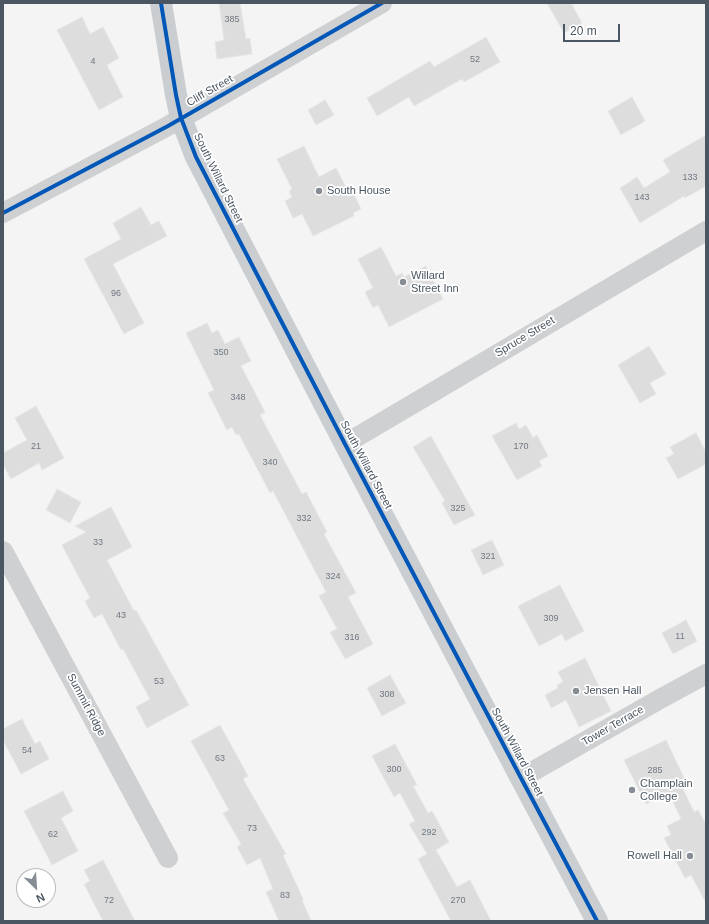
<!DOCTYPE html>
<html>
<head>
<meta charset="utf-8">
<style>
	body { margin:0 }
	#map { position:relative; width:709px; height:924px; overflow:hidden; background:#f4f4f4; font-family:Helvetica,sans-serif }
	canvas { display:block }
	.frame { position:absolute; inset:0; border:4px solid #4a5661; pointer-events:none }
	.north { position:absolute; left:16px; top:868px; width:40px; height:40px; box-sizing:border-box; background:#fff; border:1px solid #b7bbc0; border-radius:50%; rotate:155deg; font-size:11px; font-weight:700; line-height:16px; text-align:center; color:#4a5661 }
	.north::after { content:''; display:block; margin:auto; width:14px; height:18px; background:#868d94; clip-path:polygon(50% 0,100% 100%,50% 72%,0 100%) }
	.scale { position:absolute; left:563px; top:24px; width:57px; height:18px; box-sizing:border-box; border:2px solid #4a5661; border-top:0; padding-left:5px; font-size:12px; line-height:14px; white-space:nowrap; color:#4a5661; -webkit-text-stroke:3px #fff; paint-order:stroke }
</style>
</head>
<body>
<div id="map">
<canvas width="709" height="924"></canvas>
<div class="frame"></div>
<div class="north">N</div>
<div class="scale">20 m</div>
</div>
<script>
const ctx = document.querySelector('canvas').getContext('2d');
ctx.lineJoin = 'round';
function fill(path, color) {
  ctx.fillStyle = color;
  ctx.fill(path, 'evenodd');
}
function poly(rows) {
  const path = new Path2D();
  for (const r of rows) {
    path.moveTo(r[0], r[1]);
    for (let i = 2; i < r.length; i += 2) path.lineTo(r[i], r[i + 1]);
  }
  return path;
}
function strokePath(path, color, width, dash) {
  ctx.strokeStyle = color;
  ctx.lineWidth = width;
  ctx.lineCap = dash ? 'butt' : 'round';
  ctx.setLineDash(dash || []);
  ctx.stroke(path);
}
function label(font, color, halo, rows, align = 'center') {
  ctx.font = font + ' Helvetica,sans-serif';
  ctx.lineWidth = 3.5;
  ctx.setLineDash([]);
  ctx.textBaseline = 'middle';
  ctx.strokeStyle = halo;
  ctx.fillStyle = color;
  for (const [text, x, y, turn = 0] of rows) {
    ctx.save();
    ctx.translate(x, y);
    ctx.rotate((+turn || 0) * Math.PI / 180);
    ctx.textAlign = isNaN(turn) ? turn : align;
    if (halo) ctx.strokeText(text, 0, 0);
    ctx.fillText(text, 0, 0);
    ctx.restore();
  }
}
const building = poly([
	[219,3,240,3,246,39,250,38,252,54,217,59,215,42,224,40,219,3],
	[547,3,571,3,582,23,564,33,547,3],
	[82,17,90,34,103,27,119,58,107,65,123,97,99,110,57,30,82,17],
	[486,37,500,62,464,82,462,79,414,106,409,97,377,116,367,98,430,61,434,67,486,37],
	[632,97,645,121,621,135,608,111,632,97],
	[325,100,334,115,316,125,308,110,325,100],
	[706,135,706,186,685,198,684,196,640,223,620,188,637,177,644,188,670,172,663,160,706,135],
	[304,146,319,177,336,168,349,193,353,192,361,209,353,213,354,216,313,236,302,214,293,218,285,201,292,197,289,191,292,189,277,159,304,146],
	[141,207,151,225,159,221,167,236,113,264,144,323,124,334,84,259,121,239,113,223,141,207],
	[381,247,396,276,402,273,404,277,426,266,443,299,389,327,378,305,373,308,365,292,373,288,358,259,381,247],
	[207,323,212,333,218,330,225,344,239,337,251,361,241,366,265,412,260,415,302,494,306,492,327,532,324,534,356,593,348,597,373,644,345,659,330,632,337,629,319,596,326,592,273,491,270,493,239,434,236,435,232,427,227,430,208,393,214,390,186,333,207,323],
	[649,346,666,374,650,383,656,394,640,403,618,365,649,346],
	[36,406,64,458,42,470,39,463,11,479,3,464,3,453,27,440,15,418,36,406],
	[516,423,519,429,526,425,533,438,537,435,548,456,539,461,542,466,517,480,492,436,516,423],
	[696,433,706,452,706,464,678,479,666,458,674,454,670,447,696,433],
	[431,436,475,515,454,525,442,503,445,501,413,447,431,436],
	[57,489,81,502,70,523,46,510,57,489],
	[111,507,132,547,107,560,134,611,136,610,189,705,147,728,136,707,150,699,123,649,121,650,102,614,94,618,85,601,90,598,62,545,86,532,75,526,111,507],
	[492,540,504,565,483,575,471,550,492,540],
	[560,585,584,631,565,641,562,634,539,646,518,606,560,585],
	[686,620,697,641,673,654,662,633,686,620],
	[585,658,611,711,579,727,566,700,551,708,545,695,558,688,557,685,563,682,558,672,585,658],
	[390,675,406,703,382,716,367,688,390,675],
	[22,719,35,744,40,741,49,759,21,774,3,740,3,729,22,719],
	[220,725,248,776,243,779,286,854,283,855,303,899,302,900,311,921,279,921,266,892,273,889,260,858,247,865,237,847,241,844,223,813,229,810,191,741,220,725],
	[666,740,686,782,681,785,694,812,698,810,706,824,706,903,691,875,685,878,664,838,671,835,667,826,681,819,669,793,646,804,624,760,666,740],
	[395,744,417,785,413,786,428,813,432,811,449,842,436,850,457,887,470,880,491,921,451,921,418,859,427,854,409,824,415,821,400,793,394,797,372,756,395,744],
	[63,791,73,811,61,818,78,851,52,865,24,811,63,791],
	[103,860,135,921,103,921,84,884,90,881,84,870,103,860]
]);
fill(building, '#ddddde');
strokePath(building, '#e5e6e7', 1);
strokePath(poly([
	[3,213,168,126,382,3],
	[345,444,706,231],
	[3,551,168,858],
	[521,778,660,699,706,674]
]), '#ced0d2', 20);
strokePath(poly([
	[161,3,176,95,181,118,196,157,345,444,521,778,597,921]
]), '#caced1', 22);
strokePath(poly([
	[161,3,176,95,181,118,196,157,345,444,521,778,597,921],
	[3,213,168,126,382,3]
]), '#0057b8', 4);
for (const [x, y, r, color] of [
	[319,191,4,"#868d94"],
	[403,282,4,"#868d94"],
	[576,691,4,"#868d94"],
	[632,790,4,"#868d94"],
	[690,856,4,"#868d94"]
]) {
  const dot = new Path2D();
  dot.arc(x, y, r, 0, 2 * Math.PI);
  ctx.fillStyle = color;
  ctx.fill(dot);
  strokePath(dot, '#fff', 1.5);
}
label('9px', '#707881', null, [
	["385",232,20],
	["52",475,60],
	["4",93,62],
	["133",690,178],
	["143",642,198],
	["96",116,294],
	["350",221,353],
	["348",238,398],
	["21",36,447],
	["170",521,447],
	["340",270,463],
	["325",458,509],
	["332",304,519],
	["33",98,543],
	["321",488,557],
	["324",333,577],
	["43",121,616],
	["309",551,619],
	["11",680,637],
	["316",352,638],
	["53",159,682],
	["308",387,695],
	["54",27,751],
	["63",220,759],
	["300",394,770],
	["285",655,771],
	["73",252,829],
	["292",429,833],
	["62",53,835],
	["83",285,896],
	["72",109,901],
	["270",458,901]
]);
label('11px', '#4a5661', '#fff', [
	["Cliff Street",210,91,-30],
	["South Willard Street",218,178,64],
	["Spruce Street",525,337,-31],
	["South Willard Street",366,465,62],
	["Summit Ridge",86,705,62],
	["Tower Terrace",613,726,-30],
	["South Willard Street",517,752,62]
]);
label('11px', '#4a5661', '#fff', [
	["South House",327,191],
	["Willard",411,276],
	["Street Inn",411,289],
	["Jensen Hall",584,691],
	["Champlain",640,784],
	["College",640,797],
	["Rowell Hall",682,856,"right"]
], 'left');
</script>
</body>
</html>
